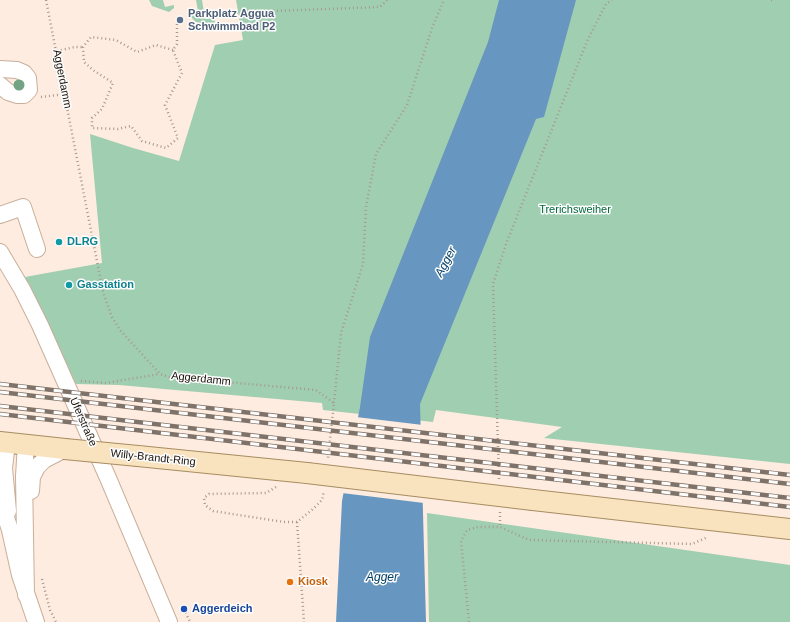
<!DOCTYPE html>
<html>
<head>
<meta charset="utf-8">
<style>
	body { margin:0 }
	canvas { display:block; background:#fdecdf }
</style>
</head>
<body>
<canvas width="790" height="622"></canvas>
<script>
const ctx = document.querySelector('canvas').getContext('2d');
ctx.lineJoin = 'round';
function fill(path, color) {
  ctx.fillStyle = color;
  ctx.fill(path, 'evenodd');
}
function poly(rows) {
  const path = new Path2D();
  for (const r of rows) {
    path.moveTo(r[0], r[1]);
    for (let i = 2; i < r.length; i += 2) path.lineTo(r[i], r[i + 1]);
  }
  return path;
}
function strokePath(path, color, width, dash) {
  ctx.strokeStyle = color;
  ctx.lineWidth = width;
  ctx.lineCap = dash ? 'butt' : 'round';
  ctx.setLineDash(dash || []);
  ctx.stroke(path);
}
function label(font, color, halo, rows, align = 'center') {
  ctx.font = font + ' Helvetica,sans-serif';
  ctx.lineWidth = 3;
  ctx.setLineDash([]);
  ctx.textBaseline = 'middle';
  ctx.strokeStyle = halo;
  ctx.fillStyle = color;
  for (const [text, x, y, turn = 0] of rows) {
    ctx.save();
    ctx.translate(x, y);
    ctx.rotate((+turn || 0) * Math.PI / 180);
    ctx.textAlign = isNaN(turn) ? turn : align;
    if (halo) ctx.strokeText(text, 0, 0);
    ctx.fillText(text, 0, 0);
    ctx.restore();
  }
}
fill(poly([
	[149,0,163,0,165,7,174,5,174,8,169,12,152,6],
	[196,0,202,0,205,19,214,18,215,22,212,27,196,22,190,16,189,13,198,11],
	[236,0,790,0,790,464,544,438,562,427,436,410,433,422,323,410,322,403,119,385,76,384,25,277,102,263,90,134,133,148,179,161,215,45,243,40],
	[427,513,790,565,790,622,429,622]
]), '#a0ceb0');
fill(poly([
	[499,0,576,0,544,117,536,119,420,404,426,622,336,622,342,501,360,407,370,337,488,42]
]), '#6797c1');
fill(poly([
	[356,417,423,425,424,503,342,493]
]), '#fdecdf');
const minor = poly([
	[0,69,17,70,24,73,28,78,29,90,24,95,17,95,8,92,0,85],
	[0,215,23,207,37,249],
	[0,252,22,289,40,325,108,478,169,622],
	[7,443,4,468,8,511],
	[31,491,32,477,37,467,44,460,65,449],
	[0,499,10,530,20,575,36,622],
	[26,595,24,476,26,444]
]);
const major = poly([
	[0,442,65,449],
	[138,456,307,473],
	[533,500,790,529]
]);
strokePath(minor, '#c9af9b', 18);
strokePath(major, '#a88c62', 22);
strokePath(poly([
	[46,0,103,292,112,317,120,330,160,374,169,377,316,390,334,403,328,458],
	[771,0,775,0],
	[221,13,380,7,387,0],
	[173,50,156,45,137,52,116,40,91,37,83,47,84,62,93,70,113,83,102,109,92,118,92,128,118,129,131,126,142,141,166,148,178,138,165,105,182,73,173,50,177,44,177,23],
	[57,51,75,47,83,47],
	[41,97,65,94],
	[81,381,106,383,160,374],
	[334,403,341,333,363,264,366,207,376,154,407,105,432,28,444,0],
	[499,479,493,284,506,244,588,39,606,4,612,0],
	[276,487,266,493,209,494,204,498,205,505,213,511,284,522,297,522,313,509,322,500,324,491],
	[500,512,500,527],
	[297,522,304,622],
	[42,579,50,610,56,622],
	[184,609,190,622],
	[469,622,461,541,467,530,478,527,500,527,529,540,692,544,708,537]
]), '#a7998e', 2.5, [1, 3]);
strokePath(minor, '#fff', 16);
strokePath(major, '#f9e2be', 20);
const rail = poly([
	[0,384,790,475],
	[0,392,790,484],
	[0,406,790,498],
	[0,414,790,507]
]);
strokePath(rail, '#7f7269', 4.5);
strokePath(rail, '#fdfdfd', 3, [9]);
const majorBridge = poly([
	[65,449,138,456],
	[307,473,533,500]
]);
strokePath(majorBridge, '#a88c62', 22, []);
strokePath(majorBridge, '#f9e2be', 20);
ctx.fillStyle = '#72a385';
for (const [x, y] of [
	[19,85]
]) {
  ctx.beginPath();
  ctx.arc(x, y, 5.5, 0, 2 * Math.PI);
  ctx.fill();
}
for (const [x, y, r, color] of [
	[180,20,4,"#5c6f8a"],
	[59,242,4,"#0f9aa8"],
	[69,285,4,"#0f9aa8"],
	[290,582,4,"#e8710a"],
	[184,609,4,"#1a4fb4"]
]) {
  const dot = new Path2D();
  dot.arc(x, y, r, 0, 2 * Math.PI);
  ctx.fillStyle = color;
  ctx.fill(dot);
  strokePath(dot, '#fdfdfd', 1.5);
}
label('bold 11px', '#4e5e75', '#fdfdfd', [
	["Parkplatz Aggua",188,14],
	["Schwimmbad P2",188,27]
], 'left');
label('11px', '#191009', '#fdfdfd', [
	["Aggerdamm",62,79,79],
	["Aggerdamm",201,379,6],
	["Uferstraße",83,422,66],
	["Willy-Brandt-Ring",153,458,6]
]);
label('11px', '#00683b', '#fdfdfd', [
	["Trerichsweiher",575,210]
]);
label('bold 11px', '#0d838f', '#fdfdfd', [
	["DLRG",67,242],
	["Gasstation",77,285]
], 'left');
label('bold 11px', '#c56008', '#fdfdfd', [
	["Kiosk",298,582]
], 'left');
label('bold 11px', '#164399', '#fdfdfd', [
	["Aggerdeich",192,609]
], 'left');
label('italic 12px', '#023f67', '#fdfdfd', [
	["Agger",446,262,-62],
	["Agger",382,578]
]);
</script>
</body>
</html>
